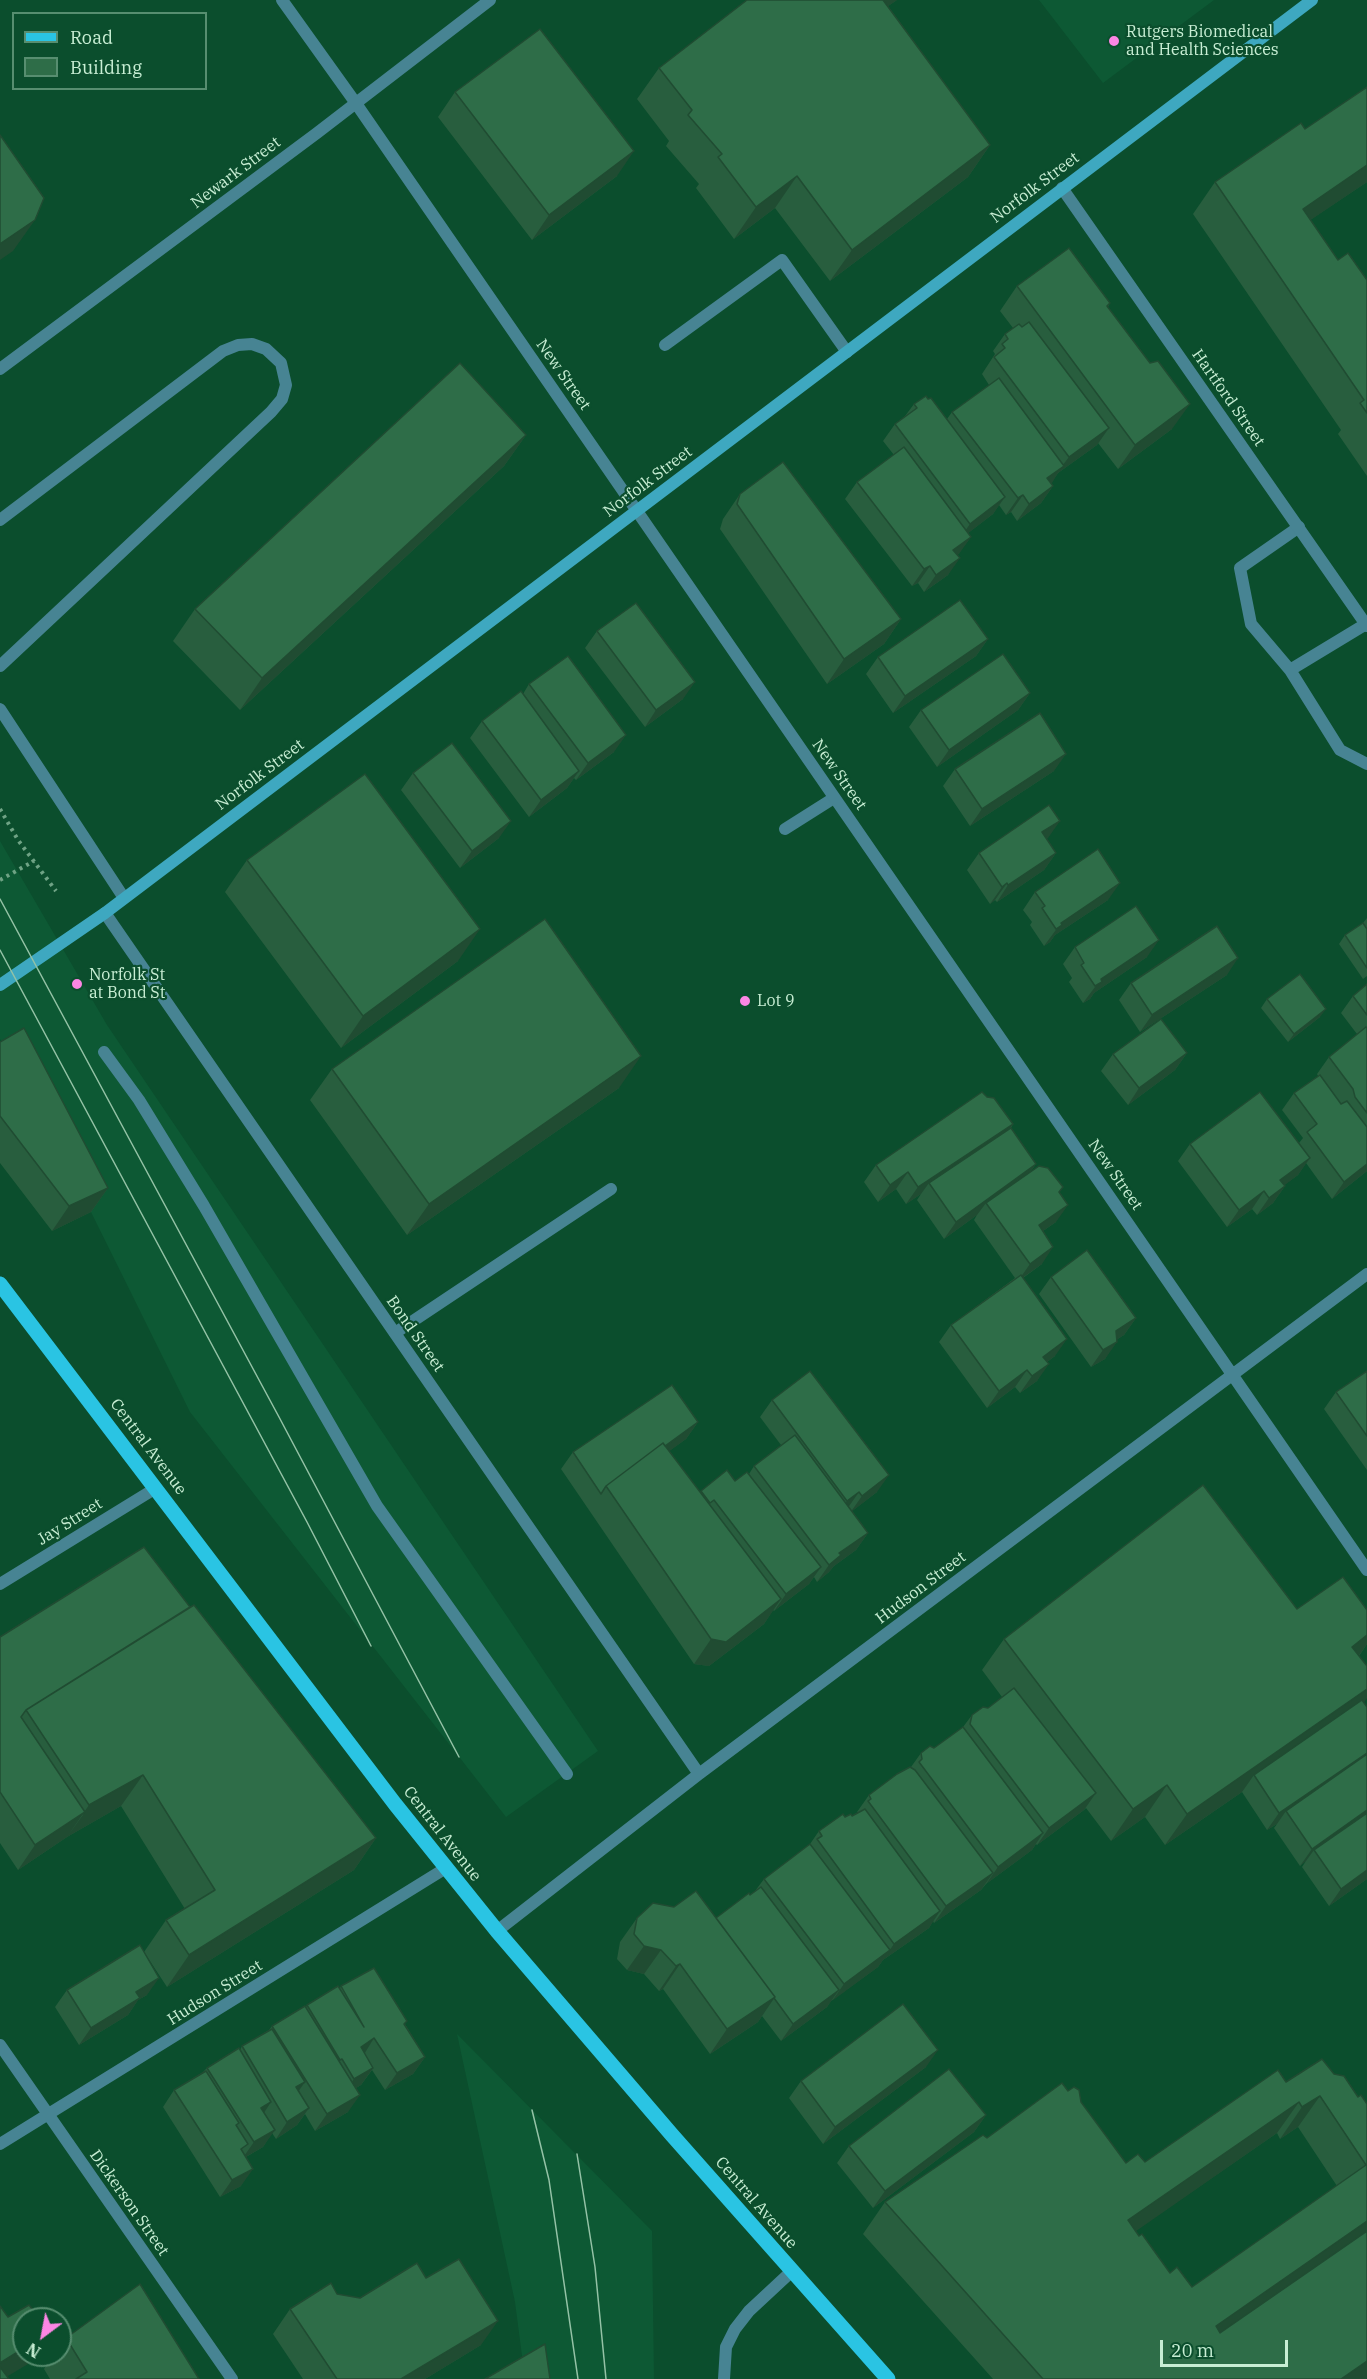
<!DOCTYPE html>
<html>
<head>
<meta charset="utf-8">
<style>
	body { margin:0 }
	#map { position:relative; width:1367px; height:2379px; overflow:hidden; background:#0b4e2d; font-family:"IBM Plex Serif",serif }
	canvas { display:block }
	.legend { position:absolute; left:12px; top:12px; width:195px; height:78px; box-sizing:border-box; background:#0b4e2d; border:2px solid #578e70; margin:0; padding:8px 10px; list-style:none; font-size:18px; color:#c8eed4 }
	.legend li { display:flex; align-items:center; gap:12px; height:30px }
	.legend b { width:30px; border:2px solid #578e70 }
	.north { position:absolute; left:12px; top:2307px; width:60px; height:60px; box-sizing:border-box; background:#0b4e2d; border:2px solid #578e70; border-radius:50%; rotate:212deg; font-size:16px; font-weight:700; line-height:24px; text-align:center; color:#c8eed4 }
	.north::after { content:''; display:block; margin:auto; width:21px; height:27px; background:#fc86e4; clip-path:polygon(50% 0,100% 100%,50% 72%,0 100%) }
	.scale { position:absolute; left:1160px; top:2340px; width:128px; height:27px; box-sizing:border-box; border:3px solid #c8eed4; border-top:0; padding-left:8px; font-size:18px; line-height:21px; white-space:nowrap; color:#c8eed4; -webkit-text-stroke:4px #0b4e2d; paint-order:stroke }
</style>
</head>
<body>
<div id="map">
<canvas width="1367" height="2379"></canvas>
<ul class="legend">
<li><b style="height:8px;background:#2ac4e3"></b>Road</li>
<li><b style="height:16px;background:#2e6d48"></b>Building</li>
</ul>
<div class="north">N</div>
<div class="scale">20 m</div>
</div>
<script>
const ctx = document.querySelector('canvas').getContext('2d');
ctx.lineJoin = 'round';
function fill(path, color) {
  ctx.fillStyle = color;
  ctx.fill(path, 'evenodd');
}
function poly(rows) {
  const path = new Path2D();
  for (const r of rows) {
    path.moveTo(r[0], r[1]);
    for (let i = 2; i < r.length; i += 2) path.lineTo(r[i], r[i + 1]);
  }
  return path;
}
function strokePath(path, color, width, dash) {
  ctx.strokeStyle = color;
  ctx.lineWidth = width;
  ctx.lineCap = dash ? 'butt' : 'round';
  ctx.setLineDash(dash || []);
  ctx.stroke(path);
}
function label(font, color, halo, rows, align = 'center') {
  ctx.font = font + ' "IBM Plex Serif",serif';
  ctx.lineWidth = 4.5;
  ctx.setLineDash([]);
  ctx.textBaseline = 'middle';
  ctx.strokeStyle = halo;
  ctx.fillStyle = color;
  for (const [text, x, y, turn = 0] of rows) {
    ctx.save();
    ctx.translate(x, y);
    ctx.rotate((+turn || 0) * Math.PI / 180);
    ctx.textAlign = isNaN(turn) ? turn : align;
    if (halo) ctx.strokeText(text, 0, 0);
    ctx.fillText(text, 0, 0);
    ctx.restore();
  }
}
fill(poly([
	[1039,0,1214,0,1103,83],
	[0,841,107,1025,598,1751,506,1817,190,1412,91,1212,0,1039],
	[457,2034,652,2231,654,2379,525,2379,515,2302]
]), '#0d5934');
strokePath(poly([
	[0,809,18,840,56,891],
	[0,880,34,861]
]), '#6fa385', 4, [3, 4.5]);
strokePath(poly([
	[665,345,782,260,847,352],
	[0,520,223,351,238,345,252,344,266,349,281,363,286,385,282,399,271,412,0,666],
	[1299,527,1240,568,1251,624,1290,670,1366,624],
	[1290,670,1340,750,1367,764],
	[0,709,124,898],
	[785,829,834,798],
	[104,1052,139,1100,204,1206,377,1506,567,1774],
	[395,1333,611,1189],
	[724,2379,726,2347,735,2329,749,2311,792,2271]
]), '#478493', 12);
strokePath(poly([
	[282,0,355,102,1367,1570],
	[1062,188,1367,626],
	[0,369,317,133,490,0],
	[105,913,699,1774],
	[0,1584,156,1488],
	[497,1931,699,1774,1367,1274],
	[0,2045,232,2379],
	[0,2144,446,1868]
]), '#478493', 12);
strokePath(poly([
	[0,985,105,913,1312,0]
]), '#3ea8c0', 12);
strokePath(poly([
	[0,1284,395,1804,497,1931,672,2135,888,2379]
]), '#2ac4e3', 15);
strokePath(poly([
	[0,899,279,1417,459,1757],
	[0,950,307,1522,371,1646],
	[532,2110,549,2180,578,2379],
	[577,2154,595,2267,606,2379]
]), '#94c2a6', 1.5);
fill(poly([
	[897,0,888,6,990,145,968,177,830,281,775,208,734,239,696,188,699,184,666,146,669,141,637,99,659,68],
	[455,92,617,176,532,240,438,117],
	[1305,129,1367,182,1310,220,1338,260,1367,280,1367,476,1338,434,1341,430,1193,214,1215,182],
	[1017,286,1110,303,1108,307,1172,429,1118,469,1098,443,1097,445,1058,473,1051,483,1053,486,1041,503,1017,521,1011,512,1006,515,999,505,993,514,968,533,971,537,957,555,948,575,924,592,918,583,912,586,845,499,857,482,894,455,883,441,895,424,905,416,914,404,947,419,952,412,989,385,982,374,995,354,993,351,1005,334,1013,328,1000,311],
	[526,435,504,466,240,710,173,641,195,609],
	[740,494,901,619,884,644,827,684,720,529,723,519],
	[597,631,683,699,645,727,585,648],
	[988,639,976,656,893,713,866,674,878,657],
	[529,684,614,752,576,780,574,778,567,788,529,817,470,738,482,721,523,694],
	[1030,693,1018,710,937,767,909,727,921,710],
	[955,769,1054,771,970,826,943,786],
	[413,773,499,838,460,868,401,790],
	[1048,838,1046,839,1056,853,1044,870,997,902,995,900,990,904,967,870,979,853],
	[247,860,458,961,341,1048,225,892],
	[1035,892,1108,900,1055,935,1050,942,1044,946,1030,925,1032,922,1023,910],
	[1367,918,1367,976,1363,979,1339,944,1345,935,1363,923],
	[1075,947,1147,957,1094,993,1090,999,1083,1003,1069,982,1072,978,1063,964],
	[1227,975,1140,1032,1119,1000,1131,983],
	[1367,984,1367,1171,1332,1199,1306,1163,1298,1175,1284,1185,1285,1186,1273,1203,1257,1215,1252,1209,1227,1227,1178,1161,1190,1144,1299,1143,1303,1138,1282,1110,1294,1093,1318,1076,1317,1074,1329,1057,1357,1034,1341,1013,1353,996],
	[1267,999,1320,1017,1288,1042,1261,1008],
	[0,1042,108,1188,91,1212,52,1231,0,1163],
	[1187,1053,1175,1070,1128,1105,1101,1071,1113,1054],
	[332,1069,619,1088,407,1235,310,1100],
	[1013,1124,1011,1128,1036,1164,1031,1171,1059,1192,1056,1222,1043,1231,1042,1264,1023,1278,1055,1356,1047,1362,1037,1381,1020,1393,1015,1387,987,1408,939,1342,951,1325,1015,1278,974,1220,977,1215,944,1239,917,1200,921,1194,906,1204,896,1189,878,1202,864,1182,876,1165],
	[1051,1277,1136,1318,1124,1335,1116,1340,1105,1359,1091,1367,1039,1294],
	[1367,1371,1367,1470,1324,1409,1336,1392],
	[772,1400,877,1492,852,1511,868,1533,856,1550,834,1566,829,1572,817,1582,814,1577,809,1584,774,1611,773,1610,764,1624,709,1666,694,1664,561,1469,573,1452,698,1422,686,1439,669,1451,700,1492,735,1481,749,1474,754,1466,781,1445,760,1417],
	[190,1607,376,1838,354,1870,167,1987,144,1952,166,1920,185,1909,121,1806,67,1837,18,1870,0,1843,0,1637],
	[1297,1609,1367,1644,1359,1656,1364,1702,1367,1879,1329,1906,1302,1867,1306,1861,1300,1866,1274,1828,1277,1824,1267,1830,1242,1792,1165,1845,1145,1817,1111,1841,1086,1808,1084,1810,1037,1845,1036,1844,1032,1850,986,1884,981,1890,934,1923,933,1921,929,1928,883,1960,878,1967,831,2001,827,2007,781,2041,762,2016,758,2022,710,2054,663,1989,659,1991,644,1974,627,1970,617,1959,620,1942,637,1918,716,1918,755,1891,764,1879,810,1844,819,1831,845,1817,852,1816,858,1813,857,1812,869,1795,911,1767,921,1753,934,1748,963,1727,972,1715,988,1708,1002,1697,982,1670,1004,1639],
	[341,1986,405,2024,425,2057,413,2074,385,2090,372,2070,361,2085,356,2088,348,2112,315,2131,305,2114,297,2125,276,2139,272,2133,263,2147,246,2157,241,2186,220,2197,163,2107,174,2090,203,2072,207,2068,240,2050,242,2046,269,2030,272,2026,306,2007,307,2005,340,1988],
	[67,1990,147,1995,138,2000,128,2015,79,2045,55,2007],
	[926,2067,823,2144,789,2098,801,2081],
	[1334,2074,1367,2104,1367,2378,1365,2379,993,2379,863,2234,885,2202,987,2138,1068,2091,1081,2102,1126,2163,1145,2162,1286,2082],
	[1298,2127,1337,2186,1192,2287,1170,2273,1135,2231,1277,2133,1280,2139],
	[986,2115,974,2132,873,2208,837,2163,849,2146],
	[426,2278,481,2345,425,2379,303,2379,273,2334,290,2309,337,2294,360,2298],
	[66,2338,199,2379,50,2379,44,2369,53,2355,60,2355,60,2346]
]), '#285e3e');
fill(poly([
	[878,0,897,0,858,27],
	[990,145,968,177,830,281,852,250],
	[634,151,617,176,532,240,549,215],
	[1367,165,1367,182,1281,240,1303,209],
	[797,176,775,208,734,239,756,207],
	[35,220,13,251,0,260,0,244],
	[1190,404,1172,429,1118,469,1135,445],
	[1109,428,1097,445,1058,473,1052,483,1035,495,1047,478,1062,466,1069,457],
	[526,435,504,466,240,710,262,678],
	[1053,486,1041,503,1017,521,1029,504],
	[1023,495,1011,512,1006,515,1018,498],
	[1005,497,993,514,958,541,970,524],
	[971,537,959,554,941,567,953,550],
	[960,558,948,575,924,592,936,575],
	[930,566,918,583,912,586,924,569],
	[901,619,884,644,827,684,844,659],
	[988,639,976,656,893,713,905,696],
	[695,682,683,699,645,727,656,710],
	[1030,693,1018,710,937,767,949,750],
	[626,735,614,752,576,780,588,763],
	[1066,754,1054,771,970,826,982,809],
	[579,771,567,788,529,817,541,800],
	[511,821,499,838,460,868,472,851],
	[1060,821,1048,838,1030,849,1042,832],
	[1056,853,1044,870,997,902,1008,885],
	[1007,883,995,900,990,904,1002,887],
	[1120,883,1108,900,1055,935,1050,942,1044,946,1061,923],
	[480,929,458,961,341,1048,363,1016],
	[1159,940,1147,957,1094,993,1090,999,1083,1003,1101,979],
	[1238,958,1227,975,1140,1032,1152,1015],
	[1326,1009,1320,1017,1288,1042,1294,1034],
	[1187,1053,1175,1070,1128,1105,1139,1088],
	[641,1056,619,1088,407,1235,429,1204],
	[1013,1124,1001,1141,929,1183,921,1194,906,1204,918,1187],
	[1310,1158,1298,1175,1269,1197,1280,1180],
	[1036,1164,1024,1181,986,1203,977,1215,944,1239,956,1222],
	[1367,1164,1367,1171,1332,1199,1344,1182],
	[908,1172,896,1189,878,1202,890,1185],
	[1285,1186,1273,1203,1257,1215,1269,1198],
	[108,1188,91,1212,52,1231,69,1206],
	[1264,1191,1252,1209,1227,1227,1239,1210],
	[1068,1205,1056,1222,1027,1242,1039,1225],
	[1053,1247,1042,1264,1018,1281,1030,1264],
	[1136,1318,1124,1335,1104,1348,1116,1331],
	[1067,1339,1055,1356,1031,1374,1043,1357],
	[1117,1342,1105,1359,1091,1367,1103,1350],
	[1049,1364,1037,1381,1020,1393,1032,1376],
	[1027,1370,1015,1387,987,1408,999,1391],
	[698,1422,686,1439,611,1494,608,1489],
	[889,1475,877,1492,850,1513,862,1496],
	[859,1492,847,1509,836,1518,847,1501],
	[868,1533,856,1550,834,1566,829,1572,817,1582,829,1565,839,1553],
	[821,1567,809,1584,774,1611,786,1594],
	[781,1599,764,1624,709,1666,694,1664,711,1639],
	[1367,1635,1367,1644,1357,1658,1352,1647],
	[1367,1689,1367,1698,1357,1713,1254,1775,1242,1792,1165,1845,1187,1814],
	[1367,1753,1367,1761,1286,1811,1277,1824,1267,1830,1279,1813],
	[143,1775,121,1806,67,1837,89,1805],
	[1167,1785,1145,1817,1111,1841,1133,1809],
	[1096,1793,1084,1810,1037,1845,1049,1828],
	[1367,1810,1367,1819,1314,1850,1306,1861,1300,1866,1312,1849],
	[85,1812,67,1837,18,1870,35,1845],
	[1043,1833,1032,1850,986,1884,998,1867],
	[376,1838,354,1870,167,1987,189,1955],
	[1367,1870,1367,1879,1329,1906,1341,1889],
	[993,1873,981,1890,934,1923,946,1906],
	[940,1911,929,1928,883,1960,878,1967,832,2001,844,1984,889,1951,894,1944],
	[644,1946,661,1950,644,1974,627,1970],
	[680,1964,663,1989,659,1991,676,1966],
	[159,1978,147,1995,138,2000,128,2015,79,2045,91,2028,136,1992],
	[839,1990,827,2007,781,2041,793,2024],
	[775,1997,758,2022,710,2054,727,2029],
	[374,2038,363,2056,361,2047],
	[938,2050,926,2067,823,2144,835,2127],
	[425,2057,413,2074,385,2090,397,2073],
	[373,2068,361,2085,342,2096,354,2079],
	[305,2082,293,2099,296,2087],
	[360,2095,348,2112,315,2131,327,2114],
	[1320,2096,1298,2127,1280,2139,1302,2107],
	[271,2102,260,2119,261,2108],
	[1299,2102,1277,2133,1106,2252,1128,2220],
	[309,2108,297,2125,276,2139,287,2122],
	[986,2115,974,2132,873,2208,885,2191],
	[275,2130,263,2147,242,2159,254,2142],
	[253,2169,241,2186,220,2197,232,2180],
	[1367,2221,1367,2237,1194,2357,1216,2326],
	[498,2321,481,2345,425,2379,401,2379],
	[24,2348,24,2355,34,2355,28,2364,3,2379,0,2379,0,2363],
	[1367,2361,1367,2378,1365,2379,1341,2379]
]), '#204c32');
const building = poly([
	[747,0,883,0,990,145,852,250,797,176,756,207,718,157,722,154,688,115,692,110,659,68,747,0],
	[540,29,634,151,549,215,455,92,540,29],
	[1367,87,1367,165,1303,209,1338,260,1348,253,1367,280,1367,413,1360,403,1364,400,1215,182,1301,123,1305,129,1367,87],
	[0,135,44,198,35,220,0,244,0,135],
	[1069,248,1110,303,1107,306,1150,363,1158,361,1190,404,1135,445,1017,286,1069,248],
	[1029,322,1109,428,1069,457,994,357,1005,348,1002,344,1008,339,1005,334,1019,324,1022,327,1029,322],
	[460,363,526,435,262,678,195,609,460,363],
	[999,378,1064,466,1047,478,1053,486,1029,504,1023,495,1018,498,952,412,999,378],
	[926,396,928,399,931,398,1005,497,970,524,895,424,917,408,914,404,926,396],
	[904,447,971,537,953,550,960,558,936,575,930,566,924,569,857,482,904,447],
	[783,462,901,619,844,659,737,504,740,494,783,462],
	[960,600,988,639,905,696,878,657,960,600],
	[636,603,695,682,656,710,597,631,636,603],
	[1003,654,1030,693,949,750,921,710,1003,654],
	[568,656,626,735,588,763,529,684,568,656],
	[521,691,579,771,541,800,482,721,521,691],
	[1040,713,1066,754,982,809,955,769,1040,713],
	[452,743,511,821,472,851,413,773,452,743],
	[365,774,480,929,363,1016,247,860,365,774],
	[1049,805,1060,821,1042,832,1056,853,1008,885,1007,883,1002,887,979,853,1049,805],
	[1098,849,1120,883,1061,923,1062,925,1056,929,1042,908,1045,906,1035,892,1098,849],
	[1136,906,1159,940,1101,979,1102,982,1095,986,1081,965,1084,963,1075,947,1136,906],
	[545,919,641,1056,429,1204,332,1069,545,919],
	[1363,923,1367,929,1367,968,1345,935,1363,923],
	[1217,926,1238,958,1152,1015,1131,983,1217,926],
	[1300,974,1326,1009,1294,1034,1267,999,1300,974],
	[1367,984,1367,1015,1353,996,1367,984],
	[1161,1019,1187,1053,1139,1088,1113,1054,1161,1019],
	[1366,1027,1367,1028,1367,1113,1355,1097,1353,1089,1329,1057,1366,1027],
	[24,1028,108,1188,69,1206,0,1116,0,1042,24,1028],
	[1320,1075,1341,1104,1347,1101,1367,1127,1367,1164,1344,1182,1307,1132,1317,1124,1294,1093,1320,1075],
	[982,1092,987,1097,994,1098,1013,1124,918,1187,908,1172,890,1185,876,1165,982,1092],
	[1260,1092,1310,1158,1280,1180,1285,1186,1269,1198,1264,1191,1239,1210,1190,1144,1260,1092],
	[1011,1128,1036,1164,956,1222,929,1183,1011,1128],
	[1039,1166,1048,1168,1063,1187,1059,1192,1068,1205,1039,1225,1053,1247,1030,1264,986,1203,1039,1166],
	[1087,1250,1136,1318,1116,1331,1117,1342,1103,1350,1051,1277,1087,1250],
	[1021,1275,1067,1339,1043,1357,1049,1364,1032,1376,1027,1370,999,1391,951,1325,1021,1275],
	[810,1371,889,1475,862,1496,859,1492,847,1501,772,1400,810,1371],
	[1367,1371,1367,1436,1336,1392,1367,1371],
	[672,1385,698,1422,665,1446,663,1443,606,1486,601,1494,573,1452,672,1385],
	[795,1435,868,1533,839,1553,841,1555,829,1565,754,1466,795,1435],
	[663,1443,781,1599,726,1642,711,1639,606,1486,663,1443],
	[727,1470,735,1481,747,1472,821,1567,786,1594,714,1500,710,1503,701,1491,727,1470],
	[1203,1485,1297,1609,1343,1577,1367,1610,1367,1635,1352,1647,1367,1666,1367,1689,1187,1814,1167,1785,1133,1809,1004,1639,1203,1485],
	[144,1547,190,1607,26,1710,21,1717,85,1812,35,1845,0,1792,0,1637,144,1547],
	[194,1605,376,1838,189,1955,166,1920,215,1890,143,1775,89,1805,26,1710,194,1605],
	[1014,1688,1096,1793,1049,1828,970,1724,972,1715,983,1707,988,1708,1014,1688],
	[1362,1700,1367,1707,1367,1753,1279,1813,1254,1775,1362,1700],
	[963,1727,1043,1833,998,1867,919,1762,922,1759,921,1753,930,1746,934,1748,963,1727],
	[1367,1754,1367,1810,1312,1849,1286,1811,1367,1754],
	[910,1767,915,1770,993,1873,946,1906,868,1801,871,1799,869,1795,897,1774,910,1767],
	[865,1809,940,1911,894,1944,817,1839,822,1836,819,1831,843,1814,845,1817,851,1814,852,1816,865,1809],
	[1367,1813,1367,1870,1341,1889,1314,1850,1367,1813],
	[810,1844,890,1950,844,1984,764,1879,810,1844],
	[761,1887,839,1990,793,2024,774,1998,775,1997,716,1918,749,1893,750,1895,761,1887],
	[696,1891,775,1997,727,2029,680,1964,676,1966,661,1950,644,1946,634,1934,637,1918,653,1903,674,1907,696,1891],
	[140,1945,159,1978,136,1992,140,1998,91,2028,67,1990,140,1945],
	[374,1968,407,2021,404,2024,425,2057,397,2073,374,2038,361,2047,373,2068,354,2079,342,2059,340,2060,307,2005,338,1986,364,2027,341,1986,374,1968],
	[903,2004,938,2050,835,2127,801,2081,903,2004],
	[305,2006,360,2095,327,2114,272,2026,305,2006],
	[272,2029,305,2082,296,2087,309,2108,287,2122,242,2046,272,2029],
	[239,2048,271,2102,261,2108,275,2130,254,2142,207,2068,239,2048],
	[1322,2059,1334,2074,1344,2076,1358,2097,1361,2095,1367,2104,1367,2221,1216,2326,1220,2333,1367,2231,1367,2361,1341,2379,1043,2379,885,2202,983,2135,987,2138,1062,2083,1068,2091,1074,2087,1079,2090,1081,2102,1126,2163,1138,2154,1145,2162,1278,2070,1286,2082,1322,2059],
	[1320,2096,1366,2165,1192,2287,1177,2267,1170,2273,1142,2234,1139,2236,1128,2220,1299,2102,1302,2107,1320,2096],
	[949,2069,986,2115,885,2191,849,2146,949,2069],
	[206,2071,239,2123,236,2125,248,2144,241,2149,253,2169,232,2180,174,2090,206,2071],
	[459,2259,498,2321,401,2379,337,2379,290,2309,331,2283,337,2294,360,2298,417,2263,426,2278,459,2259],
	[140,2284,199,2379,76,2379,87,2372,66,2338,140,2284],
	[29,2305,40,2319,24,2319,24,2348,0,2363,0,2306,8,2317,29,2305],
	[545,2344,550,2379,485,2379,545,2344],
	[0,2367,9,2379,0,2379,0,2367]
]);
fill(building, '#2e6d48');
strokePath(building, '#204c32', 1.5);
for (const [x, y, r, color] of [
	[1114,41,6,"#fc86e4"],
	[77,984,6,"#fc86e4"],
	[745,1001,6,"#fc86e4"]
]) {
  const dot = new Path2D();
  dot.arc(x, y, r, 0, 2 * Math.PI);
  ctx.fillStyle = color;
  ctx.fill(dot);
  strokePath(dot, '#0b4e2d', 2);
}
label('16px', '#c8eed4', '#0b4e2d', [
	["Rutgers Biomedical",1126,32],
	["and Health Sciences",1126,50],
	["Norfolk St",89,975],
	["at Bond St",89,993],
	["Lot 9",757,1001]
], 'left');
label('16px', '#c8eed4', '#0b4e2d', [
	["Newark Street",236,173,-37],
	["Norfolk Street",1035,188,-37],
	["New Street",563,375,55],
	["Hartford Street",1228,398,55],
	["Norfolk Street",648,482,-37],
	["Norfolk Street",260,775,-37],
	["New Street",839,775,55],
	["New Street",1115,1175,55],
	["Bond Street",415,1334,55],
	["Central Avenue",148,1447,53],
	["Jay Street",70,1522,-32],
	["Hudson Street",921,1588,-37],
	["Central Avenue",442,1834,52],
	["Hudson Street",215,1993,-32],
	["Dickerson Street",129,2203,55],
	["Central Avenue",756,2203,49]
]);
</script>
</body>
</html>
